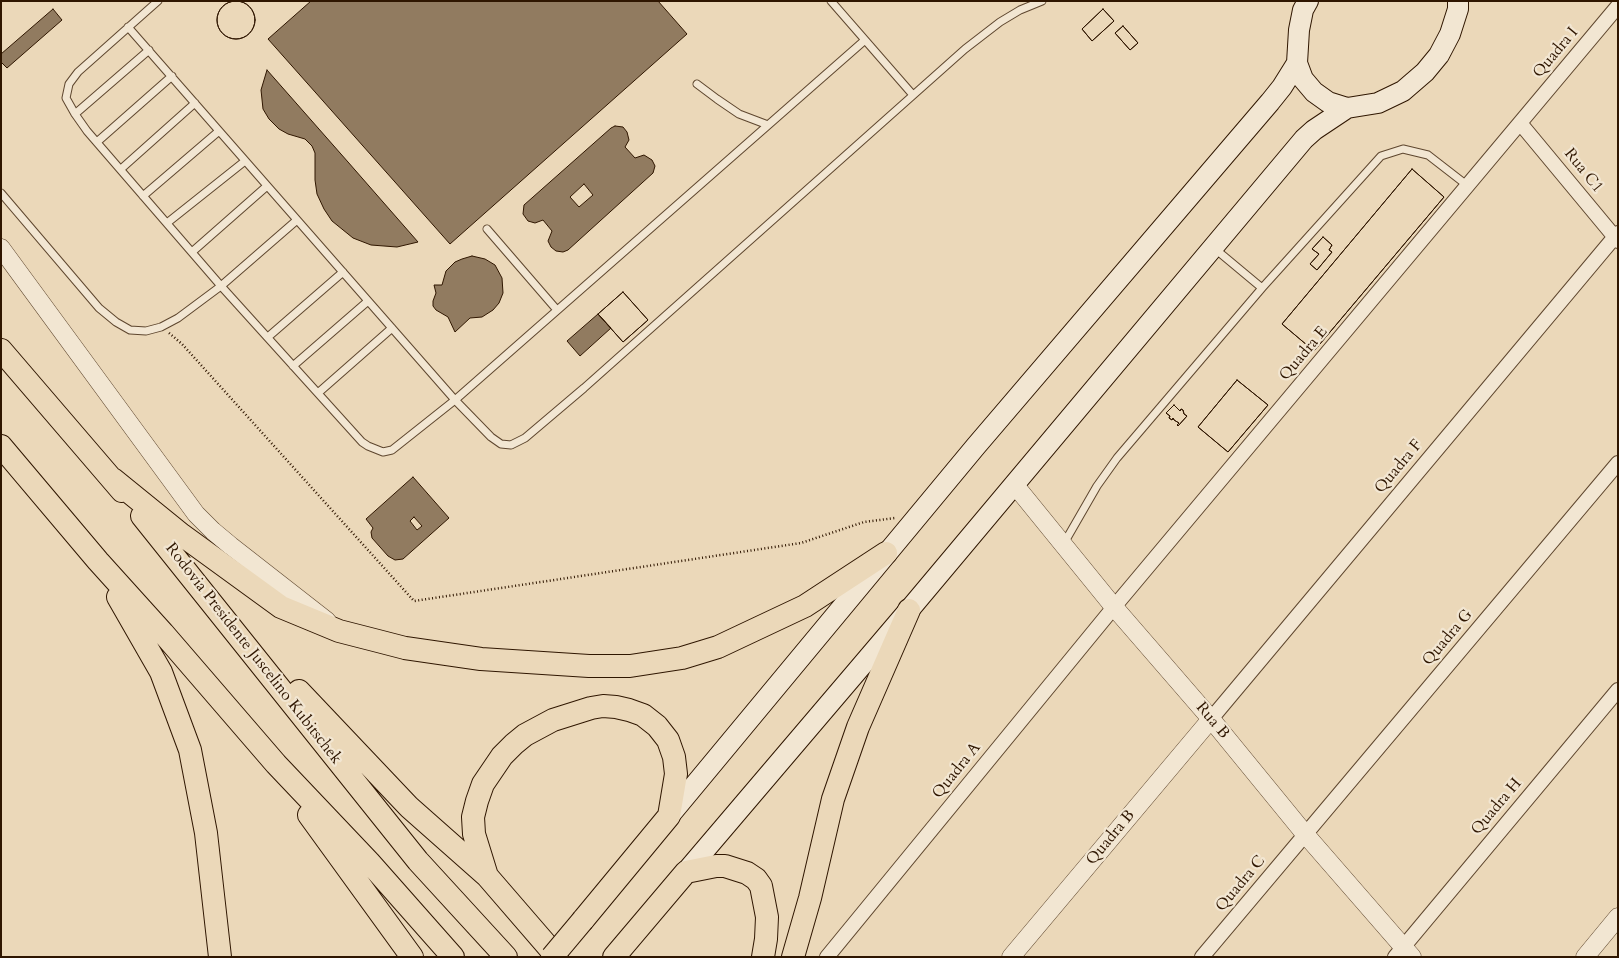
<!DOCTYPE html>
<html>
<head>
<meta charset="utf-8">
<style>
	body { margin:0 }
	#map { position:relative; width:1619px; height:958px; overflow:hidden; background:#ebd8b9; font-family:Cardo,serif }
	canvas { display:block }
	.frame { position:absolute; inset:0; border:2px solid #2f1600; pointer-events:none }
</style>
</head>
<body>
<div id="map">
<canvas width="1619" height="958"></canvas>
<div class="frame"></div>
</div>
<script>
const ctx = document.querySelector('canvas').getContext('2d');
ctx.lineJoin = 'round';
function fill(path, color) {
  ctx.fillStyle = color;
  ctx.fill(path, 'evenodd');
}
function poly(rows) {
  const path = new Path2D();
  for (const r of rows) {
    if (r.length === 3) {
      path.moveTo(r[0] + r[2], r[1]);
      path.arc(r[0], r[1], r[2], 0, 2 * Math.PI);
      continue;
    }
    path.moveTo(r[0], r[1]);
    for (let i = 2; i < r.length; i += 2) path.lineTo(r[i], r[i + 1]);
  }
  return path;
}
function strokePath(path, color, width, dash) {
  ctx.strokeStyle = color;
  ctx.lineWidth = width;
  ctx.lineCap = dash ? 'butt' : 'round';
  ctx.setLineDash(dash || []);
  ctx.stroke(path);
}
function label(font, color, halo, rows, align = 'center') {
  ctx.font = font + ' Cardo,serif';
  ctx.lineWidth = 4.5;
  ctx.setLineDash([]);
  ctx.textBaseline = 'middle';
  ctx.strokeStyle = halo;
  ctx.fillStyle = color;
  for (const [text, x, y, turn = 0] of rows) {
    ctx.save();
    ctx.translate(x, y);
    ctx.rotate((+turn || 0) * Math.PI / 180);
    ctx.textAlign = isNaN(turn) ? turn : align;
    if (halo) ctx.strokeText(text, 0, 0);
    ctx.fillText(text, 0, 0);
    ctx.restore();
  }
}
const building = poly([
	[236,20,19],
	[236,20,19],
	[311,1,658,1,687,34,450,244,268,39,311,1],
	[53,9,62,20,7,68,1,62,1,54,53,9],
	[1103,9,1114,21,1092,41,1082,29,1103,9],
	[1103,9,1114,21,1092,41,1082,29,1103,9],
	[1123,26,1138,43,1130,50,1115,33,1123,26],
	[1123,26,1138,43,1130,50,1115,33,1123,26],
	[267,70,348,162,418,242,397,247,371,245,353,238,332,221,324,209,317,194,315,180,315,153,312,146,305,139,288,134,279,129,269,119,263,109,261,90,267,70],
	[615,126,623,127,627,132,629,140,625,147,635,158,644,155,652,160,655,166,653,173,568,250,563,252,556,251,551,247,548,241,552,231,543,220,535,223,528,221,523,214,524,205,611,128,615,126],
	[584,184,593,195,579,207,570,197,584,184],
	[1412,169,1444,197,1314,351,1282,324,1412,169],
	[1412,169,1444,197,1314,351,1282,324,1412,169],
	[1323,237,1332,245,1329,250,1332,252,1317,270,1310,264,1319,254,1312,249,1323,237],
	[1323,237,1332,245,1329,250,1332,252,1317,270,1310,264,1319,254,1312,249,1323,237],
	[472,256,485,259,495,265,502,278,503,293,499,303,493,310,482,317,470,318,455,332,448,317,436,310,433,306,433,301,436,293,434,285,442,285,446,271,455,262,462,259,472,256],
	[623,292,648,320,623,342,598,314,623,292],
	[623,292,648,320,623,342,598,314,623,292],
	[598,314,611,328,580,356,567,341,598,314],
	[1237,380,1268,405,1228,452,1198,427,1237,380],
	[1237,380,1268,405,1228,452,1198,427,1237,380],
	[1174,405,1180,411,1181,409,1183,410,1184,414,1187,416,1178,426,1177,425,1179,423,1174,420,1173,418,1172,420,1169,418,1170,416,1166,413,1174,405],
	[1174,405,1180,411,1181,409,1183,410,1184,414,1187,416,1178,426,1177,425,1179,423,1174,420,1173,418,1172,420,1169,418,1170,416,1166,413,1174,405],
	[413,477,449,518,403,559,395,560,388,556,372,538,371,532,373,528,366,519,413,477],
	[414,517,422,526,417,530,410,521,414,517]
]);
fill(building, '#917b60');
strokePath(building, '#2f1600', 1);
const service = poly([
	[158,1,78,72,69,84,66,98,75,114,87,131,221,286,362,442,368,446,383,452,392,450,455,400,865,40],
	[831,1,913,95],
	[128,27,455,400,491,437,501,444,511,445,525,438,584,388,965,49,1000,22,1020,10,1042,1],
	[697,84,717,99,739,114,768,125],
	[75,114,149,50],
	[97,142,172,76],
	[121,169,195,103],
	[1,193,99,308,116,322,130,330,146,331,161,327,178,318,221,286,297,220],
	[143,196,219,131],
	[167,223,245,161],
	[487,229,557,310],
	[1214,248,1262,288],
	[192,252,267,186],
	[268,337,343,272],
	[293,366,368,301],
	[318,393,392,328],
	[1063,545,1097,486,1117,458,1262,288,1381,156,1403,149,1428,155,1468,186]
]);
const minor = poly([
	[1520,123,1618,241],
	[1211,719,1618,233],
	[827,957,1114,607,1618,6],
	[1202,957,1618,463],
	[1395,957,1618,690]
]);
const tertiary = poly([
	[1,248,196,514,213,531,231,546,327,621],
	[1014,484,1114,607,1211,719,1305,834,1412,957],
	[1011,957,1211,719],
	[1585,957,1618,917]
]);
const secondary = poly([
	[1308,1,1303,10,1299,30,1297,63,1303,79,1314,92,1328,102,1347,108,1378,103,1403,91,1425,72,1439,55,1450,34,1458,9,1458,1],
	[669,816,976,446,1270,102,1282,87,1297,63],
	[686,872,909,610,1304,139,1314,130,1347,108]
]);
const trunk = poly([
	[1,350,122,491],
	[1,446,98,561,163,633,276,764,369,862,453,957],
	[113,479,182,535,281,607,339,631,378,641,405,648,481,659,589,666,630,666,682,658,718,647,805,606,886,553],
	[142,516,418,861,506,957],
	[118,597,161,672,190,750,206,833,220,957],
	[299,691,409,807,487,876,557,957],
	[309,815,412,957],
	[487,876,474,834,473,817,477,801,483,784,502,756,514,744,525,735,553,720,591,708,603,706,616,707,629,710,643,715,657,726,668,740,674,757,676,774,669,816,583,920],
	[614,957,686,872,716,866,725,866,747,873,756,879,761,886,767,917,766,939,763,957],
	[793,957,810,898,833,799,858,727,909,610]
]);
strokePath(service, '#5e462e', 9);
strokePath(minor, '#5e462e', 16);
strokePath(tertiary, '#5e462e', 19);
strokePath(secondary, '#2f1600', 22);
strokePath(trunk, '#2f1600', 24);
strokePath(poly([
	[169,333,182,344,414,601,801,543,864,522,895,518]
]), '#2f1600', 2.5, [1, 2.5]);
strokePath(service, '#f2e6d2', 7);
strokePath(minor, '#f2e6d2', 14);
strokePath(tertiary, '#f2e6d2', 18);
strokePath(secondary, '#f2e6d2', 20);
strokePath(trunk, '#ebd8b9', 22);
const trunkBridge = poly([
	[552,957,583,920]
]);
strokePath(trunkBridge, '#2f1600', 24, []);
strokePath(trunkBridge, '#ebd8b9', 22);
label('16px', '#2f1600', '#f2e6d2', [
	["Quadra I",1556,53,-50],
	["Rua C1",1583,171,51],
	["Quadra E",1304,354,-50],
	["Quadra F",1399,467,-50],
	["Quadra G",1448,638,-50],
	["Rodovia Presidente Juscelino Kubitschek",253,654,52],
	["Rua B",1212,721,50],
	["Quadra A",957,771,-51],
	["Quadra H",1497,807,-50],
	["Quadra B",1111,838,-50],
	["Quadra C",1241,884,-50]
]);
</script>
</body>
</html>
